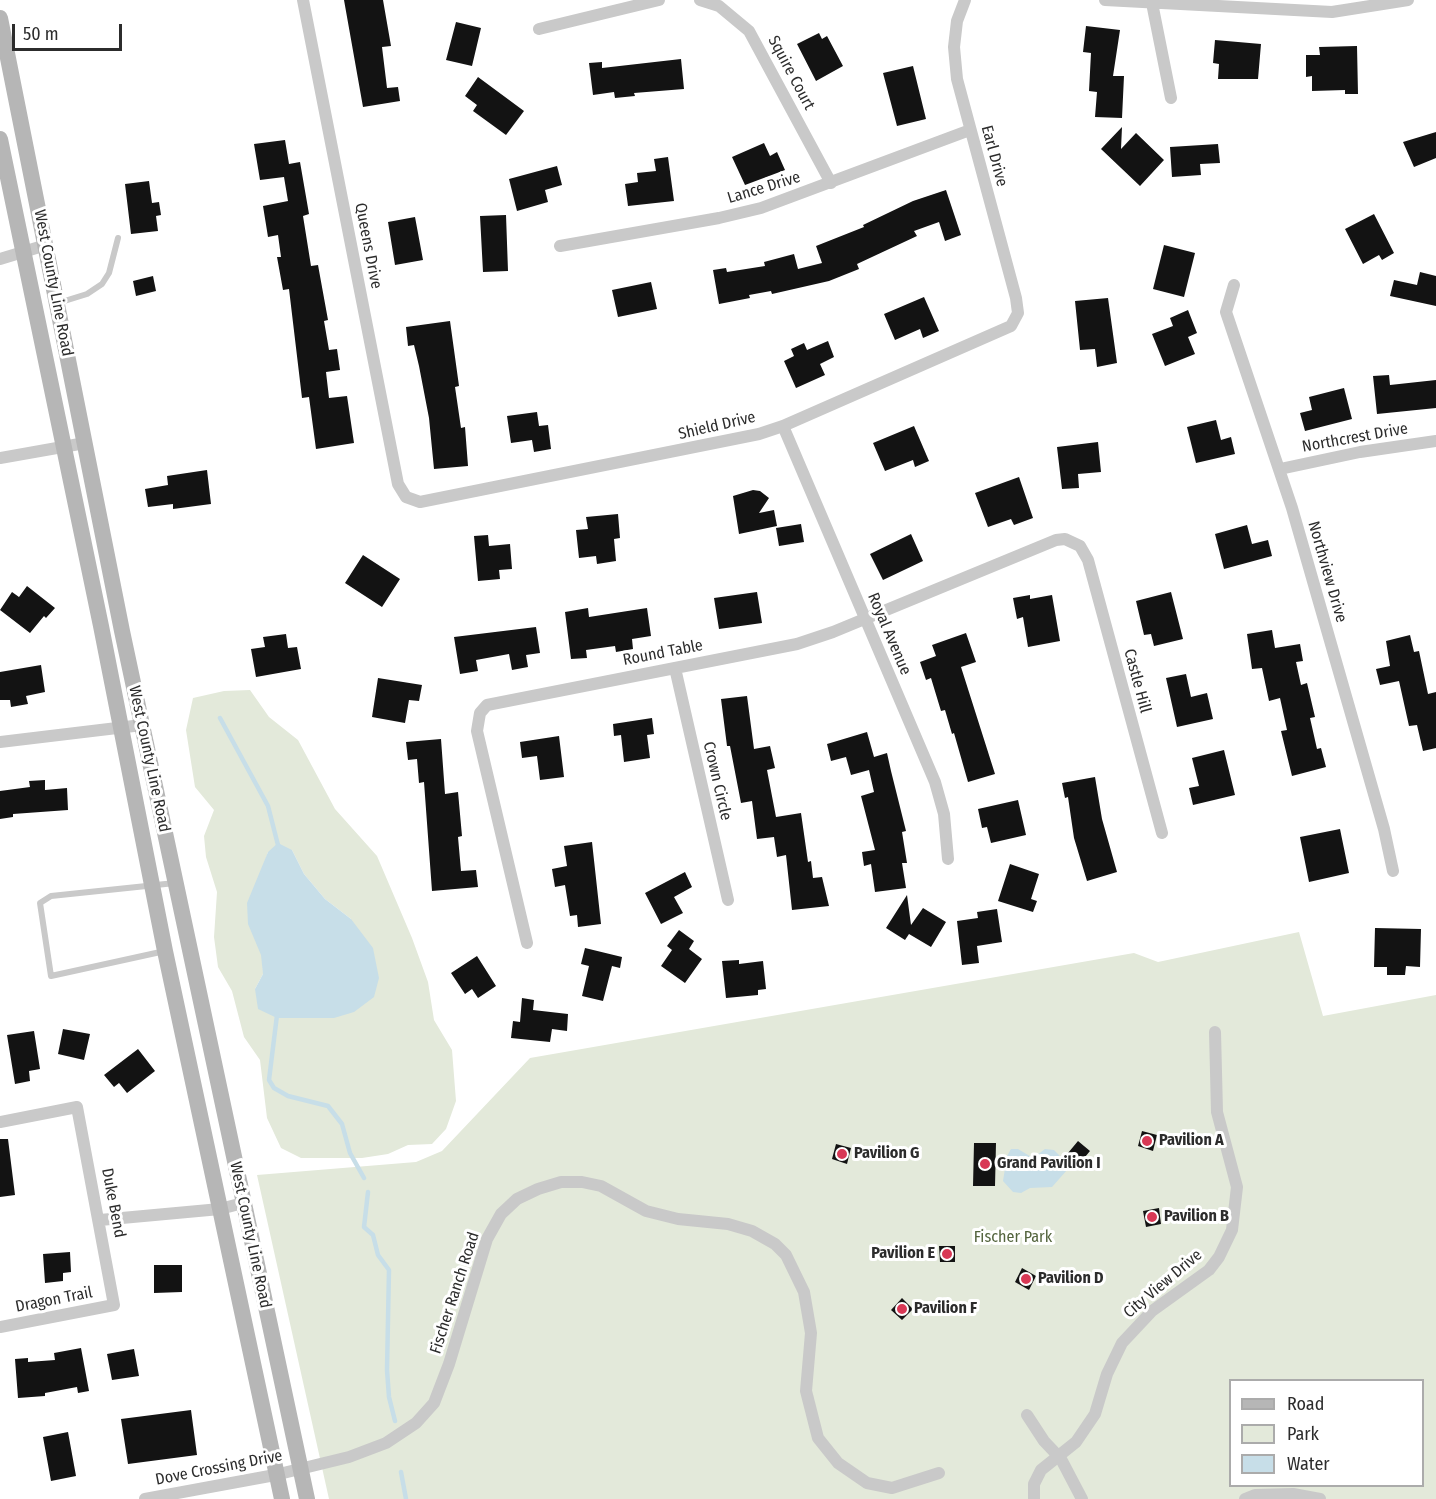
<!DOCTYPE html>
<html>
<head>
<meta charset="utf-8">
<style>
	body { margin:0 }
	#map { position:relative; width:1436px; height:1499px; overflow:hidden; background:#fff; font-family:"Fira Sans Condensed",sans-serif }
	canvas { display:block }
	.legend { position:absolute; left:1229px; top:1379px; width:195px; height:108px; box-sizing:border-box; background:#fff; border:2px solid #ababab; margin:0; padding:8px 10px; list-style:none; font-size:18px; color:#2c2c2c }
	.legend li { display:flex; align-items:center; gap:12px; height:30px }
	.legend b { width:30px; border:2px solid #ababab }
	.scale { position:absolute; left:12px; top:24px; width:110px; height:27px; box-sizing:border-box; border:3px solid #2c2c2c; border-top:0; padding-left:8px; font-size:18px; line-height:21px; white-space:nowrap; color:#2c2c2c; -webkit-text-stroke:4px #fff; paint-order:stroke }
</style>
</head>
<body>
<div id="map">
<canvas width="1436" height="1499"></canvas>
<ul class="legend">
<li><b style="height:8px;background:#b6b6b6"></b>Road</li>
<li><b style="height:16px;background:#e3e9da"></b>Park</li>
<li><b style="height:16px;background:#c7dee8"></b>Water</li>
</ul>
<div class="scale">50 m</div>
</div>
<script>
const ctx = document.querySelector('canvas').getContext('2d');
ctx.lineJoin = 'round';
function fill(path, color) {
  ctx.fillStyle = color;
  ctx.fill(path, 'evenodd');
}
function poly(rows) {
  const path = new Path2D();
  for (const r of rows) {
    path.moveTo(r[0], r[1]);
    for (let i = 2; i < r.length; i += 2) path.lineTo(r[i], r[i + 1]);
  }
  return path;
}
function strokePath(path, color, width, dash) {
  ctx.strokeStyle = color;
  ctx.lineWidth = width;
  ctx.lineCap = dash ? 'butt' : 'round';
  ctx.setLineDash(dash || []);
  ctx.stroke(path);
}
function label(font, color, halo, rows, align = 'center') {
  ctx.font = font + ' "Fira Sans Condensed",sans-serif';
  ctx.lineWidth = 6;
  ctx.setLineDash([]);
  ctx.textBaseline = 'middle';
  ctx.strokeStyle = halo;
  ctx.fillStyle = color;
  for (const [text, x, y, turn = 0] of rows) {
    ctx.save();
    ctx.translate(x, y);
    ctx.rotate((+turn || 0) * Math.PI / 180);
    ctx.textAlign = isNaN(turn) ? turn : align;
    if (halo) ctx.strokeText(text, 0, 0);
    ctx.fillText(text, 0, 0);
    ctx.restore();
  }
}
fill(poly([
	[250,690,269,717,298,740,335,809,377,856,412,938,428,982,434,1020,452,1050,456,1101,446,1129,432,1144,408,1145,388,1154,362,1158,301,1158,281,1148,267,1118,260,1060,244,1037,232,991,218,967,214,937,217,892,206,857,204,836,214,810,195,787,186,730,193,698,224,691],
	[292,850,304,874,325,899,351,919,255,989,263,974,261,874,268,852],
	[1299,932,1323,1016,1436,995,1436,1499,329,1499,257,1175,416,1162,442,1151,530,1058,1134,953,1158,962],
	[1230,1380,1422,1380,1422,1486,1230,1486]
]), '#e3e9da');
fill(poly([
	[278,843,292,850,304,874,325,899,351,919,373,948,379,978,374,997,354,1012,334,1018,277,1018,258,1009,255,989,263,974,261,955,248,924,247,903,268,852],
	[1011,1149,1018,1149,1033,1158,1045,1149,1054,1150,1059,1155,1067,1170,1052,1187,1030,1188,1021,1193,1013,1192,1003,1181,1007,1156]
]), '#c7dee8');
strokePath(poly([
	[220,718,268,806,279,849],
	[277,1015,269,1080,274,1088,288,1096,328,1106,342,1124,350,1153,364,1178],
	[368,1192,364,1227,373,1235,378,1255,389,1270,387,1370,389,1397,395,1421],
	[401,1472,406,1499]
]), '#c7dee8', 4.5);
fill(poly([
	[344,0,383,0,391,46,382,47,387,88,398,87,400,101,363,107],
	[456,22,481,28,472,66,446,60],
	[1086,26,1120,30,1113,76,1124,76,1122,118,1095,117,1097,92,1089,91,1091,53,1083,52],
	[819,33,822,39,827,36,843,66,816,81,797,44],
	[1215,40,1261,44,1258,79,1218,79,1219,64,1213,63],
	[1357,46,1358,94,1345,94,1345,90,1312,91,1312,76,1306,77,1306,55,1320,55,1319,47],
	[681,59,684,89,634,93,635,96,615,98,614,92,593,95,589,63,602,62,602,68],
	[913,66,926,119,897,126,883,73],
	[478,77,524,111,506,135,473,111,477,105,465,96],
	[1122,127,1121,149,1136,133,1164,160,1140,186,1101,149],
	[1436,132,1436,158,1414,167,1403,142],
	[285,140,289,164,300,162,309,214,303,216,311,266,318,265,328,320,324,321,329,350,337,349,340,370,326,372,329,398,347,396,354,443,316,449,309,397,302,398,289,289,283,290,277,257,281,257,278,235,268,237,263,206,288,201,284,177,260,180,254,144],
	[764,143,770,156,777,152,785,170,745,185,732,157],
	[1218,144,1220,163,1200,164,1201,175,1172,177,1170,147],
	[668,157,674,201,628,206,625,184,638,182,637,173,656,171,654,159],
	[557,166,562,185,545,190,548,202,517,211,509,179],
	[149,181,152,203,159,202,161,215,156,216,158,231,131,234,125,184],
	[946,190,961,235,945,241,939,222,914,231,917,236,857,264,859,269,829,281,772,294,771,291,749,295,750,298,719,304,713,270,726,268,727,272,765,266,764,262,794,254,798,269,822,263,816,246,864,227,863,225,913,201],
	[1374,214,1394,253,1382,260,1379,255,1363,264,1345,229],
	[506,215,508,271,483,272,480,216],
	[415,217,423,260,395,265,388,222],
	[1164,245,1195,253,1184,297,1153,289],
	[1420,272,1436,276,1436,306,1390,296,1394,280,1417,285],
	[153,276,156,291,136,296,133,281],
	[651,282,657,309,618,317,612,290],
	[924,297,939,331,923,338,920,329,895,340,884,314],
	[1108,298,1117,363,1097,367,1095,349,1080,350,1075,301],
	[1188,310,1197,333,1188,337,1195,354,1165,366,1152,334,1173,326,1170,318],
	[450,321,459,386,455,387,461,428,465,427,468,466,434,469,429,418,419,366,414,345,408,346,406,327],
	[828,341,834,357,820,364,825,375,796,388,784,361,794,356,791,349,804,343,807,350],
	[1389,375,1390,385,1436,380,1436,408,1377,414,1373,376],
	[1344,388,1352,419,1305,431,1300,413,1312,410,1309,397],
	[537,412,539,426,548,425,551,449,534,452,532,440,511,443,507,416],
	[1216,420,1221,440,1231,437,1235,454,1196,463,1187,427],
	[914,426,929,461,915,467,913,460,885,471,873,443],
	[1098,442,1101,472,1078,474,1079,488,1062,489,1057,447],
	[207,470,211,504,173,509,173,504,148,507,145,489,168,485,167,476],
	[1019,477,1033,518,1014,525,1011,519,988,527,975,493],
	[753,490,760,491,769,498,759,513,774,510,777,526,739,534,733,496],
	[618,514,620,538,614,539,616,561,597,564,596,556,579,558,576,530,588,529,586,517],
	[801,524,804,542,779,546,776,528],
	[1247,525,1252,544,1268,540,1272,556,1224,569,1215,534],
	[911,534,923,561,883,580,870,554],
	[488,535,489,546,510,544,512,569,499,570,500,579,478,581,474,536],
	[363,555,400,579,382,607,345,583],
	[27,586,55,608,46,618,44,616,30,633,0,610,12,592,19,597],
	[757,592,762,623,719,629,714,598],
	[1171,592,1183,639,1154,646,1151,634,1144,635,1136,601],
	[1030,595,1030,599,1052,595,1060,641,1028,647,1023,617,1017,619,1013,598],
	[588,608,589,617,647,608,651,636,632,639,633,649,616,652,615,646,586,650,587,658,571,659,565,612],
	[536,627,540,653,526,655,528,667,512,670,509,654,476,660,478,671,460,674,454,637],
	[1272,630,1275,648,1300,644,1303,661,1296,662,1301,685,1307,683,1315,717,1310,718,1317,749,1321,748,1326,767,1292,776,1281,731,1287,730,1280,698,1269,701,1262,668,1252,669,1247,634],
	[966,633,976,662,961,667,995,774,968,782,954,733,952,734,945,710,941,711,931,678,926,680,920,662,936,656,932,645],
	[286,634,288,648,297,647,301,669,256,677,251,649,265,647,263,637],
	[1410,635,1414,652,1419,651,1428,694,1436,692,1436,748,1423,751,1417,725,1409,726,1399,681,1380,685,1376,669,1390,666,1386,641],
	[41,665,45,692,26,696,28,704,11,707,10,700,0,700,0,672],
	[1186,674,1191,697,1207,693,1213,719,1177,727,1166,678],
	[378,678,422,685,419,701,409,700,405,723,372,717],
	[747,696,754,749,770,746,775,768,767,770,776,817,801,813,808,862,811,861,813,878,822,877,829,906,792,910,786,855,777,857,774,837,757,839,752,801,741,803,730,746,727,746,721,699],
	[652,718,654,734,647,735,650,758,624,762,621,735,614,736,613,724],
	[867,732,874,757,887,753,891,771,906,831,902,832,907,863,902,863,906,888,875,892,871,864,864,866,862,852,875,850,861,796,874,792,869,770,851,775,846,757,831,761,827,744],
	[559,736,564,777,540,780,537,756,522,758,520,742],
	[441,739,445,794,458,792,462,836,458,837,461,871,476,870,478,887,432,891,424,782,419,783,417,759,408,760,406,742],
	[1224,750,1235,795,1193,805,1189,788,1199,786,1192,758],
	[1095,777,1102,819,1117,872,1087,881,1074,838,1068,797,1065,798,1062,783],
	[45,780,45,790,67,788,68,810,13,814,13,817,0,819,0,791,30,787,29,781],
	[1018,800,1026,835,991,843,987,827,982,828,978,809],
	[1340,829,1349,873,1309,882,1300,837],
	[592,842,601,924,578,927,577,915,570,916,565,885,555,887,552,869,567,866,564,846],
	[1010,864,1039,874,1031,899,1037,901,1033,912,998,901],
	[685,872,692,887,674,897,683,913,661,924,645,893],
	[907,895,911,925,923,908,946,922,931,947,909,934,905,940,886,928],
	[997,909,1002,942,977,946,979,963,962,965,957,921,978,918,977,912],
	[1375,928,1421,929,1420,967,1406,966,1405,975,1387,975,1387,967,1374,967],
	[679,930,694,941,689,949,702,959,685,983,661,966,672,950,667,946],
	[585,948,622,957,620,968,612,966,603,1001,582,996,589,966,581,964],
	[477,956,496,986,478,998,472,989,465,994,451,973],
	[739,960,739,964,763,961,766,989,758,990,758,995,726,998,722,961],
	[522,998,534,1000,533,1010,568,1014,567,1031,552,1029,550,1042,511,1038,513,1021,520,1022],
	[63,1029,90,1034,84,1060,58,1054],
	[34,1031,40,1069,29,1071,30,1081,15,1084,7,1035],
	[138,1049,155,1071,127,1093,119,1083,114,1087,104,1075],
	[1142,1131,1157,1135,1153,1151,1138,1146],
	[0,1139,8,1139,15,1195,0,1197],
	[1078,1141,1090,1151,1080,1163,1068,1153],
	[974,1143,996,1143,995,1186,973,1186],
	[836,1144,851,1148,847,1164,832,1159],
	[1159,1208,1161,1224,1146,1227,1143,1211],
	[939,1246,955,1246,955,1262,940,1262],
	[70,1252,71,1272,63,1273,63,1281,45,1283,43,1254],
	[154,1265,182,1265,182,1292,154,1293],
	[1022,1268,1036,1276,1029,1290,1015,1282],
	[902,1298,913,1309,902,1320,891,1310],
	[81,1348,89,1391,78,1393,77,1387,45,1393,45,1396,18,1398,15,1359,28,1358,28,1362,55,1360,54,1353],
	[134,1349,139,1376,112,1380,107,1354],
	[191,1410,197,1455,128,1464,121,1419],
	[68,1432,76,1476,51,1481,43,1437]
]), '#131313');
strokePath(poly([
	[58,303,87,294,102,284,109,273,118,238],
	[165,951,51,976,40,903,51,896,175,883]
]), '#c9c9c9', 6);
strokePath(poly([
	[303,0,398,484,406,497,420,502,759,434,783,426,1011,326,1018,313,1016,298,957,79,954,47,957,21,965,0],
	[700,0,719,6,749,31,831,183],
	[1105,0,1332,12,1408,0],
	[1152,3,1171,98],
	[539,29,659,0],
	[560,246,719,218,761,208,970,130],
	[0,259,46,245],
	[1234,285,1226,312,1292,508,1384,829,1393,871],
	[783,426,935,782,944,814,948,859],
	[0,458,85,443],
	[1280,469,1360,452,1436,441],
	[675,668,728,900],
	[0,742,142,725],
	[527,943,477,731,480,713,487,705,797,644,833,632,1056,540,1065,539,1080,546,1088,560,1162,833],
	[0,1122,77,1107,114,1305,0,1327],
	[100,1220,220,1209,243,1203],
	[1027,1415,1044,1441,1061,1459,1082,1499],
	[145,1499,275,1475,349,1457,386,1443,416,1423,434,1403,449,1364,487,1239,501,1214,517,1199,538,1189,561,1182,582,1182,601,1186,646,1211,678,1219,728,1224,752,1231,775,1244,786,1255,804,1292,811,1333,806,1391,818,1438,838,1463,867,1483,892,1488,939,1473],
	[1034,1499,1034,1484,1041,1470,1076,1442,1095,1414,1107,1374,1122,1343,1152,1311,1209,1270,1219,1257,1232,1230,1237,1187,1217,1112,1215,1032],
	[1245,1499,1255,1495,1293,1494,1320,1499]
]), '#c9c9c9', 12);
strokePath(poly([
	[0,18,122,631,307,1499],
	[0,139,101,626,165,951,282,1499]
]), '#b6b6b6', 16);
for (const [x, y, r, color] of [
	[1147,1141,6,"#d83855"],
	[842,1154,6,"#d83855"],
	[985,1164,6,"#d83855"],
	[1152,1217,6,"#d83855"],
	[947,1254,6,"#d83855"],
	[1026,1279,6,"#d83855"],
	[902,1309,6,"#d83855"]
]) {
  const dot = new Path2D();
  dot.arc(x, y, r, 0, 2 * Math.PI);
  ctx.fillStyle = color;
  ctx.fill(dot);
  strokePath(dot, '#fff', 2);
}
label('16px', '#2c2c2c', '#fff', [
	["Squire Court",791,73,62],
	["Earl Drive",994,156,75],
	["Lance Drive",764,188,-17],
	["Queens Drive",368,246,79],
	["West County Line Road",53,283,79],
	["Shield Drive",717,426,-13],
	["Northcrest Drive",1355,438,-10],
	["Northview Drive",1327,572,74],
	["Royal Avenue",889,634,67],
	["Round Table",663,653,-11],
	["Castle Hill",1137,681,75],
	["West County Line Road",149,759,78],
	["Crown Circle",717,781,77],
	["Duke Bend",113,1203,79],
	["West County Line Road",250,1235,78],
	["City View Drive",1163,1284,-40],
	["Fischer Ranch Road",455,1293,-72],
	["Dragon Trail",54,1300,-11],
	["Dove Crossing Drive",219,1468,-11]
]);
label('bold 16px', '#2c2c2c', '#fff', [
	["Pavilion A",1159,1141],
	["Pavilion G",854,1154],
	["Grand Pavilion I",997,1164],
	["Pavilion B",1164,1217],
	["Pavilion E",935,1254,"right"],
	["Pavilion D",1038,1279],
	["Pavilion F",914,1309]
], 'left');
label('16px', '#53643d', '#fff', [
	["Fischer Park",1013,1238]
]);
</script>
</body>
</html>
